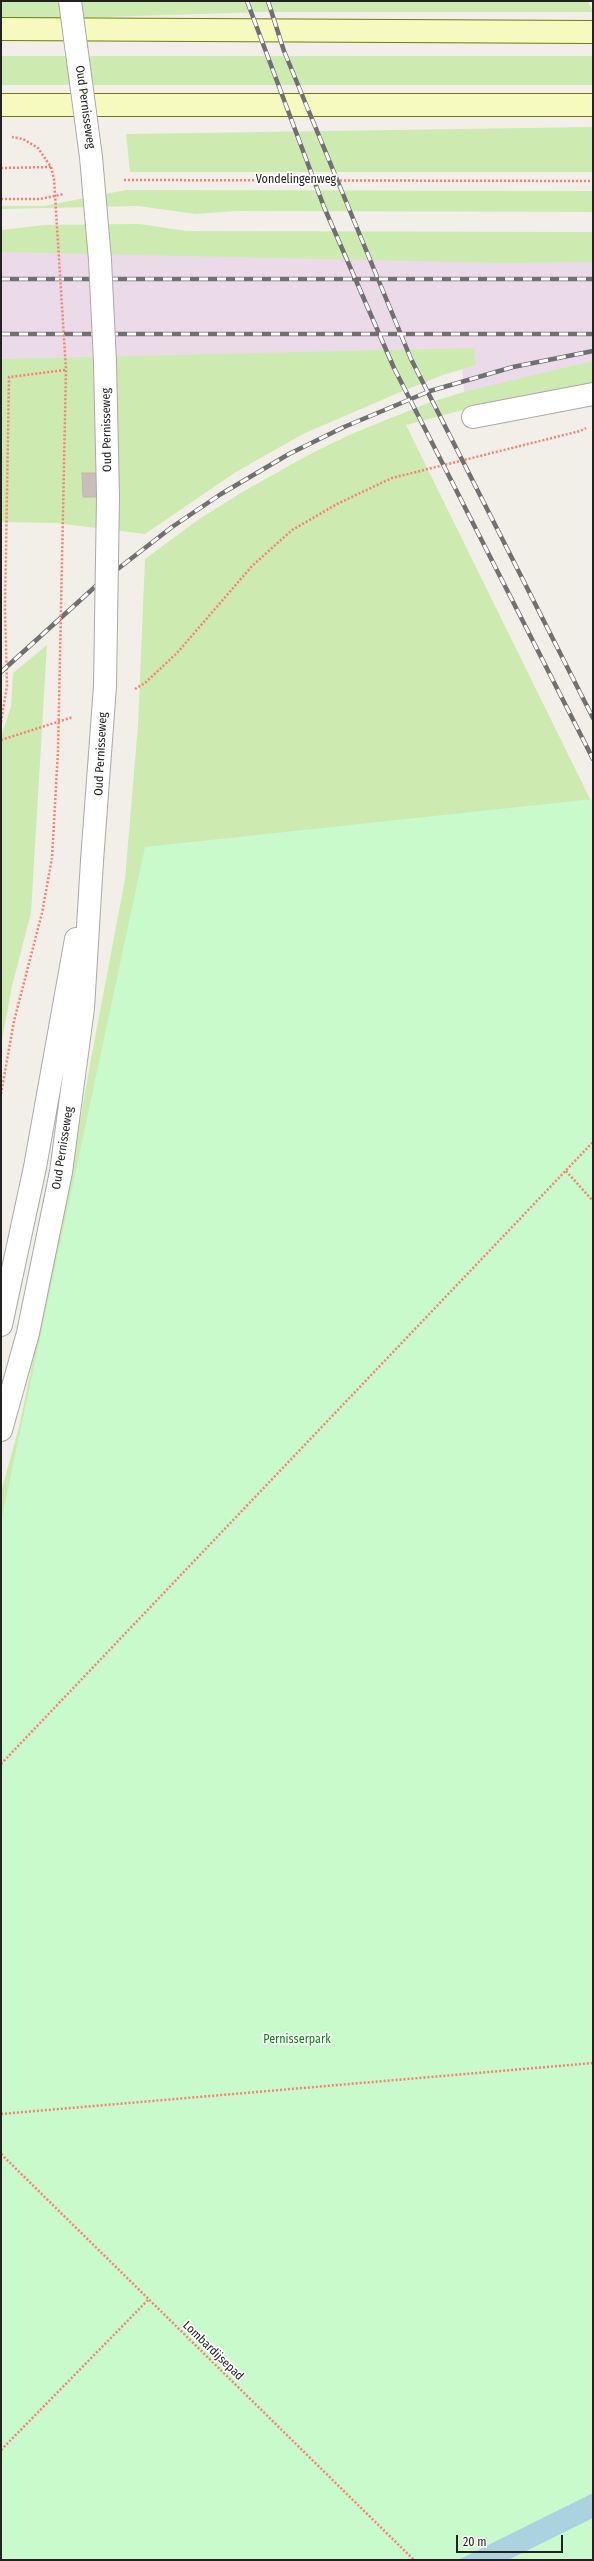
<!DOCTYPE html>
<html>
<head>
<meta charset="utf-8">
<style>
	body { margin:0 }
	#map { position:relative; width:594px; height:2561px; overflow:hidden; background:#f2efe9; font-family:"Fira Sans Condensed",sans-serif }
	canvas { display:block }
	.frame { position:absolute; inset:0; border:2px solid #222; pointer-events:none }
	.scale { position:absolute; left:456px; top:2535px; width:107px; height:18px; box-sizing:border-box; border:2px solid #222; border-top:0; padding-left:5px; font-size:12px; line-height:14px; white-space:nowrap; color:#222; -webkit-text-stroke:3px #fff; paint-order:stroke }
</style>
</head>
<body>
<div id="map">
<canvas width="594" height="2561"></canvas>
<div class="frame"></div>
<div class="scale">20 m</div>
</div>
<script>
const ctx = document.querySelector('canvas').getContext('2d');
ctx.lineJoin = 'round';
function fill(path, color) {
  ctx.fillStyle = color;
  ctx.fill(path, 'evenodd');
}
function poly(rows) {
  const path = new Path2D();
  for (const r of rows) {
    path.moveTo(r[0], r[1]);
    for (let i = 2; i < r.length; i += 2) path.lineTo(r[i], r[i + 1]);
  }
  return path;
}
function strokePath(path, color, width, dash) {
  ctx.strokeStyle = color;
  ctx.lineWidth = width;
  ctx.lineCap = dash ? 'butt' : 'round';
  ctx.setLineDash(dash || []);
  ctx.stroke(path);
}
function label(font, color, halo, rows, align = 'center') {
  ctx.font = font + ' "Fira Sans Condensed",sans-serif';
  ctx.lineWidth = 3.5;
  ctx.setLineDash([]);
  ctx.textBaseline = 'middle';
  ctx.strokeStyle = halo;
  ctx.fillStyle = color;
  for (const [text, x, y, turn = 0] of rows) {
    ctx.save();
    ctx.translate(x, y);
    ctx.rotate((+turn || 0) * Math.PI / 180);
    ctx.textAlign = isNaN(turn) ? turn : align;
    if (halo) ctx.strokeText(text, 0, 0);
    ctx.fillText(text, 0, 0);
    ctx.restore();
  }
}
fill(poly([
	[1,241,593,247,593,372,465,401,461,356,1,388]
]), '#ebdbe8');
fill(poly([
	[1,1,588,1,593,12,265,12,39,19,1,17],
	[1,56,593,56,593,85,1,85],
	[593,127,593,172,130,172,126,134],
	[126,190,593,191,593,212,235,211,196,214,138,206,1,209,1,206,44,206],
	[139,224,187,231,593,232,593,262,501,263,1,252,1,230,45,225],
	[474,348,476,365,443,375,398,393,303,434,236,472,145,534,55,523,1,522,1,359],
	[593,361,593,383,459,411,406,425,593,805,1,1752,1,1492,19,1427,66,1200,91,1059,125,879,138,725,145,559,199,519,244,491,310,454,349,435,428,403,467,391],
	[47,645,31,913,12,986,1,1046,1,737,11,706,13,673]
]), '#cdebb0');
fill(poly([
	[593,799,593,2560,1,2560,1,1521,145,847]
]), '#c8facc');
fill(poly([
	[593,2493,593,2518,508,2560,458,2560]
]), '#aad3df');
const building = poly([
	[82,473,100,473,100,497,83,497,82,473]
]);
fill(building, '#c7bfb8');
strokePath(building, '#c4b6ab', 1);
const service = poly([
	[473,417,593,394]
]);
const tertiary = poly([
	[1,1325,35,1167,76,939],
	[1,1430,28,1333,61,1172,83,1008,92,861]
]);
const secondary = poly([
	[1,29,593,32],
	[1,105,593,105]
]);
strokePath(service, '#a9a9a9', 24);
strokePath(tertiary, '#a9a9a9', 24);
strokePath(secondary, '#707d05', 24);
strokePath(poly([
	[1,168,51,167,38,148,23,139,12,137],
	[124,180,593,181],
	[1,199,40,199,64,194],
	[135,689,145,683,177,653,252,566,292,530,339,503,392,478,580,431,586,428],
	[1,722,7,686,5,608,9,377,66,370],
	[1,740,73,717],
	[1,1094,14,1021,42,913,52,858],
	[566,1171,593,1201],
	[1,1764,593,1142],
	[1,2114,593,2063],
	[1,2154,414,2560],
	[1,2450,148,2300]
]), '#fa8072', 2.5, [2, 2]);
strokePath(service, '#fff', 22);
strokePath(tertiary, '#fff', 22);
strokePath(secondary, '#f7fabf', 22);
const rail = poly([
	[247,1,324,207,394,368,593,759],
	[268,1,284,51,411,359,593,718],
	[1,279,593,279],
	[1,334,593,334],
	[1,672,97,585,172,527,221,494,289,454,344,427,430,391,513,367,593,351]
]);
strokePath(rail, '#707070', 4.5);
strokePath(rail, '#fff', 3, [9]);
const tertiaryBridge = poly([
	[70,1,91,157,100,260,105,362,108,496,105,686,92,861]
]);
strokePath(tertiaryBridge, '#a9a9a9', 24, []);
strokePath(poly([
	[51,167,54,179,66,370,58,751,52,858]
]), '#fa8072', 2.5, [2, 2]);
strokePath(tertiaryBridge, '#fff', 22);
label('12px', '#222', '#fff', [
	["Oud Pernisseweg",85,107,82],
	["Vondelingenweg",296,180],
	["Oud Pernisseweg",107,430,-91],
	["Oud Pernisseweg",101,754,-87],
	["Oud Pernisseweg",63,1148,-81],
	["Lombardijsepad",213,2351,44]
]);
label('12px', '#0c8416', '#fff', [
	["Pernisserpark",297,2040]
]);
</script>
</body>
</html>
